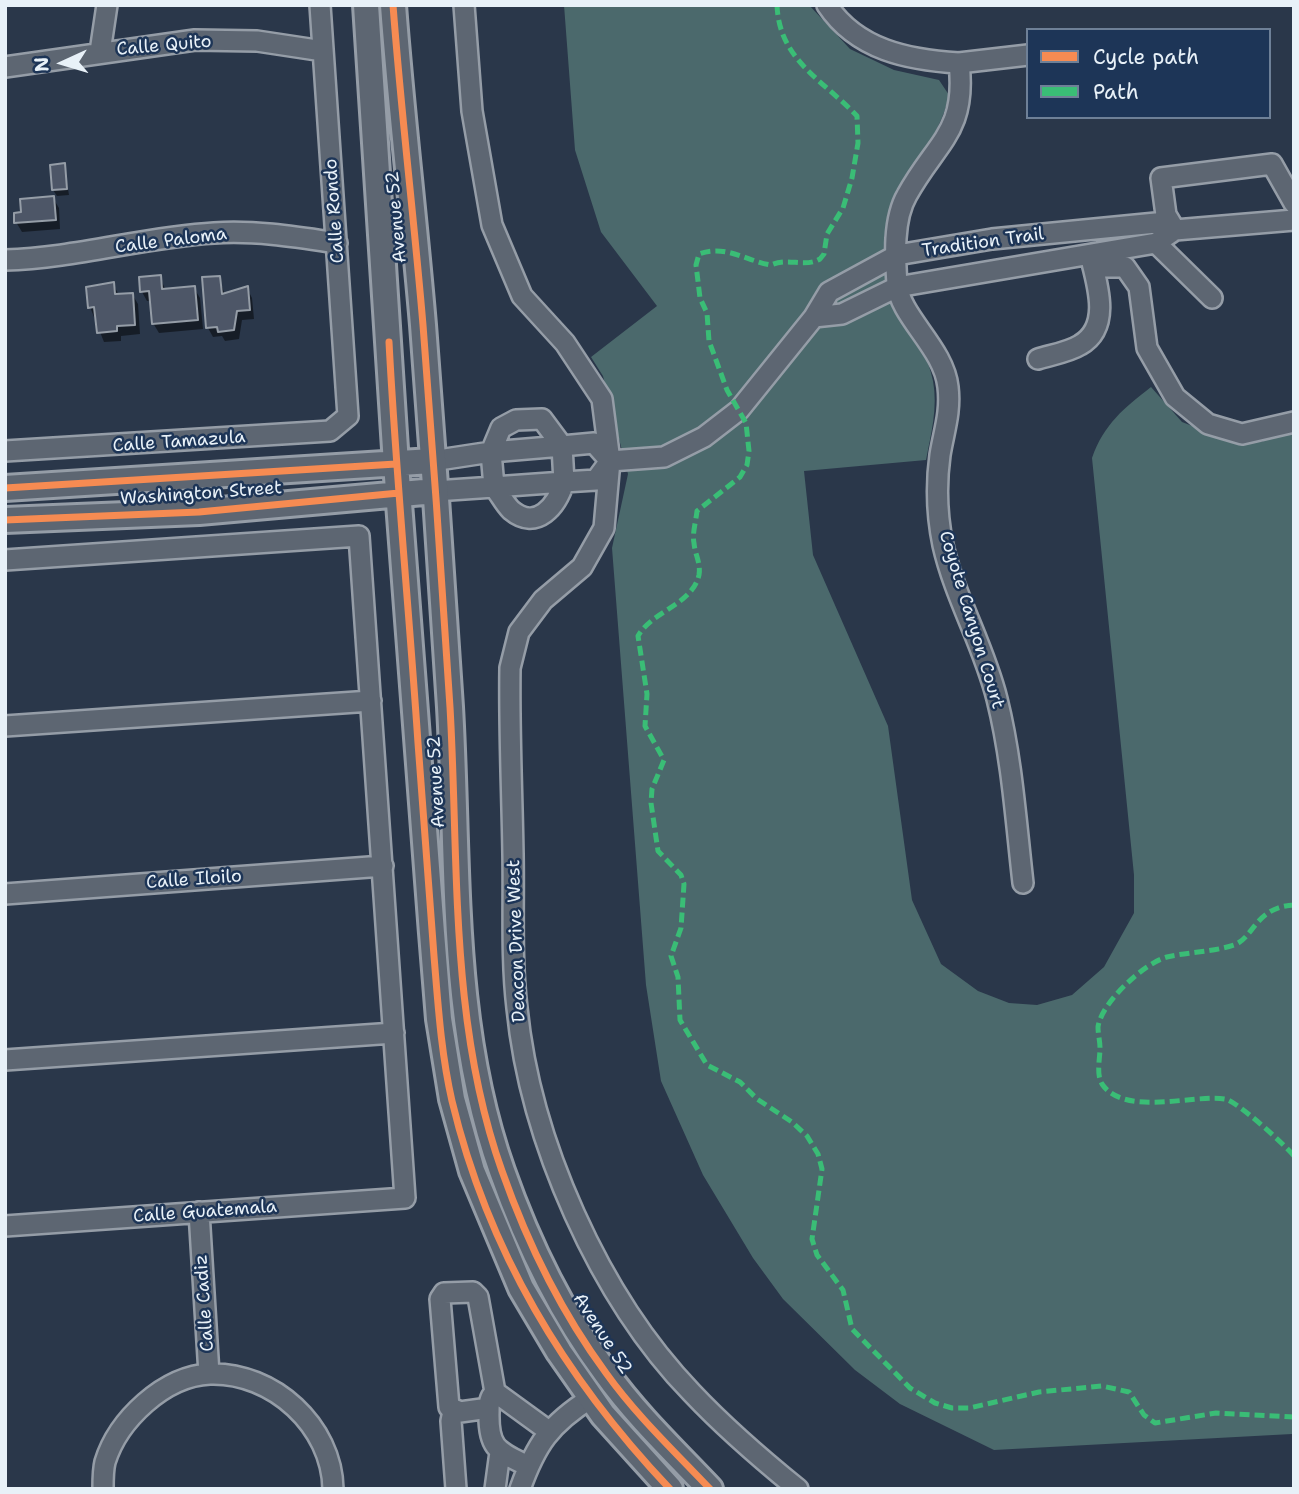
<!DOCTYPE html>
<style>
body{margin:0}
#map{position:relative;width:1299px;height:1494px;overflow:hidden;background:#2a374a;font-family:"Shantell Sans",sans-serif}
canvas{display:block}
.frame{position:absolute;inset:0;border:7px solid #e8f1f8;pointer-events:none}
.legend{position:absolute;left:1026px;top:28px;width:245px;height:91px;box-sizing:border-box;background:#1d3557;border:2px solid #6e8097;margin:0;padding:9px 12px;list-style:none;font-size:21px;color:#e8f1f8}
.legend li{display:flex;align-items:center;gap:14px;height:35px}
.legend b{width:35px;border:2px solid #6e8097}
.north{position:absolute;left:28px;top:28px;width:70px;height:70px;-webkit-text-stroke:5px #1d3557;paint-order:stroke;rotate:266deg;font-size:19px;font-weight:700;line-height:28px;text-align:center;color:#e8f1f8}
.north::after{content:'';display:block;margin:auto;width:24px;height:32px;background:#e8f1f8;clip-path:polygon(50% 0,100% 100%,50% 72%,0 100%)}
</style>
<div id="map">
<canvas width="1299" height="1494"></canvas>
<div class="frame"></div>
<ul class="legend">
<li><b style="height:9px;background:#f68b52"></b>Cycle path</li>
<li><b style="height:9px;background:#3abd76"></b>Path</li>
</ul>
<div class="north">N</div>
</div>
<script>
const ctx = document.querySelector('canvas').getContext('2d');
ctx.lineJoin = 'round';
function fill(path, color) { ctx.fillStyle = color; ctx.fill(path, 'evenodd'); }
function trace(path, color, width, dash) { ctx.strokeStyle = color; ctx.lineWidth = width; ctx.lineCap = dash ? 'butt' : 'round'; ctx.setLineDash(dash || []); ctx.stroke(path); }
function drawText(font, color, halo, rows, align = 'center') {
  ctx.font = font + ' "Shantell Sans",sans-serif'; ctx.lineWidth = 5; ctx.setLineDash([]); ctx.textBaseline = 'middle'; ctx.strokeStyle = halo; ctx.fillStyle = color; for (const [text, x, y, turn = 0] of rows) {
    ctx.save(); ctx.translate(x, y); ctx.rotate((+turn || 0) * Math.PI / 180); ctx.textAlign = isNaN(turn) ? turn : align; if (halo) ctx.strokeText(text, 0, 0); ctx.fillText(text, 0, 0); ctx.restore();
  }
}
fill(new Path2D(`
 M564,5H809L850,49L894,70L939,80L949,95C937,153 883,188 884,251C885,306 924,333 933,381C938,408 931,434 926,460L804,471L813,555L888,726L912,900L941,964L978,991L1009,1003L1037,1005L1072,995L1104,967L1134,913V875L1092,458C1104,424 1124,408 1151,387L1182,422L1218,436L1261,442L1294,428L1292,1434L994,1450L900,1404L855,1370L783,1299L753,1258L703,1175L661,1081L646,985L612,548L628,474L603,376L591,357L657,306L601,232L575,150Z`), '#4b696c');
fill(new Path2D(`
 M64,165L69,195L57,196L53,190Z
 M53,198L59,208L60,229L22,232L16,222L23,214Z
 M160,277L166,291L194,288L200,298L203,329L159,333L153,323L151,301H147L142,292Z
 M219,278L225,295L247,288L252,298L254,319L242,320L239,339L225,341L222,336L213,337L208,328Z
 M113,284L119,295L132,294L138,304L140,334L121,336V341L104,342L90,307Z`), '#0007');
const building = new Path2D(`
 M65,163L67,189L52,190L50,165Z
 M54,196L56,220L14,223V213L21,212L20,199Z
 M161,275L162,289L195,286L198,320L152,324L149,291L140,292L139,277Z
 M220,276L222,294L248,286L250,310L237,311L234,330L218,332L217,327L206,328L202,277Z
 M114,282L115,294L133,293L135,325L117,326V331L97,333L94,307L88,308L86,287Z`);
fill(building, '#4d5667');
trace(building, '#959da7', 2);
const minor = new Path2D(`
 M464,5L472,111L492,225L522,296L565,343L602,399L610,461L604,528L582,567L543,600L519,632L510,668C509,730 512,792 513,854C514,905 511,957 517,1008C530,1140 599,1297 692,1393C725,1428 761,1459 798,1489
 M827,5C857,50 908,60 959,63C967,132 936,142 907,195C893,219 895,257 897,284C900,317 944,348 948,387C951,412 944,431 940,455C936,484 937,516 943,545C955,598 984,646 997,699C1012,759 1016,822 1023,883
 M100,52L107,5
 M959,63L1028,55
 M5,67L195,40L257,41L323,51
 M1175,230L1166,215L1161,178L1272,164L1294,203
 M1156,243L1212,298
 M5,260C76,258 144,237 214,233C254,230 297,237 337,243
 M1093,267H1125L1139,287L1147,348L1175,397L1208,424L1242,434L1294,422
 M814,317L842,314L897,287L1156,243L1175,230
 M1038,359C1051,355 1069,352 1080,345C1112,327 1097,283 1090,255
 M562,446L564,482L494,487L491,452Z
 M5,451L330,431L348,416L320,5
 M432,461L491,452L501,428L516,420L542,419L562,446L594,443L610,461
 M435,491L494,487C500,494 504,503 511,510C537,532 557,505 564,482L596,480L610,461L664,457L704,437L739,410L814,317L829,292L897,255L992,239L1156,223L1175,230L1294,220
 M5,560L359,536L405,1198L5,1226
 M5,726L371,701
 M5,894L383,866
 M5,1060L394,1033
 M199,1212L209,1374
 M489,1408L460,1412L449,1407L440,1299L444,1293L473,1292L478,1297L495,1392
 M453,1411L451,1421L456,1489
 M528,1466C498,1451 488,1449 489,1412C489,1404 489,1398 495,1392L550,1432
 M103,1489C103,1480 103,1470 105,1462C118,1420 164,1376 210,1374C273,1372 332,1426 333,1489
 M495,1489L500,1452
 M520,1489C536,1444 550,1424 591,1398`);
const major = new Path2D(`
 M366,5L396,464L432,933L439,1019L452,1099L472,1171L521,1288L559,1352L603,1415L670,1489
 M393,5C401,112 414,218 423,325C433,452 442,580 450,707C459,862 449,1023 502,1171C527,1242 561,1312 606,1373C636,1415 674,1451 710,1489
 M5,488L432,461
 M5,520L199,512L435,491`);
trace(minor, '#959da7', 24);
trace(major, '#959da7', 30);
trace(minor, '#5d6672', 19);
trace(major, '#5d6672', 24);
trace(new Path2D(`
 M777,5C779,60 823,80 857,116L858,143L852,178L843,208L827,234L824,254L820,259C804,268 788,257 771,265C746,261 726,244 699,254L696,265L700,298L707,313L709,341L727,390L746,423L749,451L747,465L740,477L697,511C696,521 692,534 694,543C695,555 701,563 699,575C692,605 652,611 638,636L647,694L645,726L664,760L652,789L651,803L658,851L681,875L684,884L681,928L671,956L678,977L680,1020L707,1065L740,1082L757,1099L792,1122L807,1136L818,1154L822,1169L812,1239L817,1255L843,1290L852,1329L910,1388L935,1403L952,1408H969L1039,1392L1102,1386L1129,1392L1144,1415L1155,1423L1216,1413L1294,1417
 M1294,905C1255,907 1254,938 1234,945C1213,952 1188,952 1167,957C1144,963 1101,1003 1098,1027C1098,1034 1100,1041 1100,1048C1100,1059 1096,1074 1102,1084C1124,1117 1194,1094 1225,1099C1237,1101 1285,1145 1294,1156`), '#3abd76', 5, [10, 5]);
trace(new Path2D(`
 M393,5C401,112 414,218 423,325C433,452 442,580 450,707C459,862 449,1023 502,1171C527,1242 561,1312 606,1373C636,1415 674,1451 710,1489
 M389,342C396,476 409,609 418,743C423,814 428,885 434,956C438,1004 441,1053 452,1101C488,1251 564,1377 670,1489
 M5,488L396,464
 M5,520L199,512L399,493`), '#f68b52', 7);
drawText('18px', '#e8f1f8', '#1d3557', [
 ["Calle Quito",164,46,-5],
 ["Calle Rondo",335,211,-94],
 ["Avenue 52",397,217,-95],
 ["Calle Paloma",171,241,-7],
 ["Tradition Trail",983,243,-8],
 ["Calle Tamazula",179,442,-4],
 ["Washington Street",201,494,-4],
 ["Coyote Canyon Court",971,620,73],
 ["Avenue 52",437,782,-93],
 ["Calle Iloilo",194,880,-4],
 ["Deacon Drive West",517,941,-92],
 ["Calle Guatemala",205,1212,-4],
 ["Calle Cadiz",205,1303,-94],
 ["Avenue 52",602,1334,57]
]);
</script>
